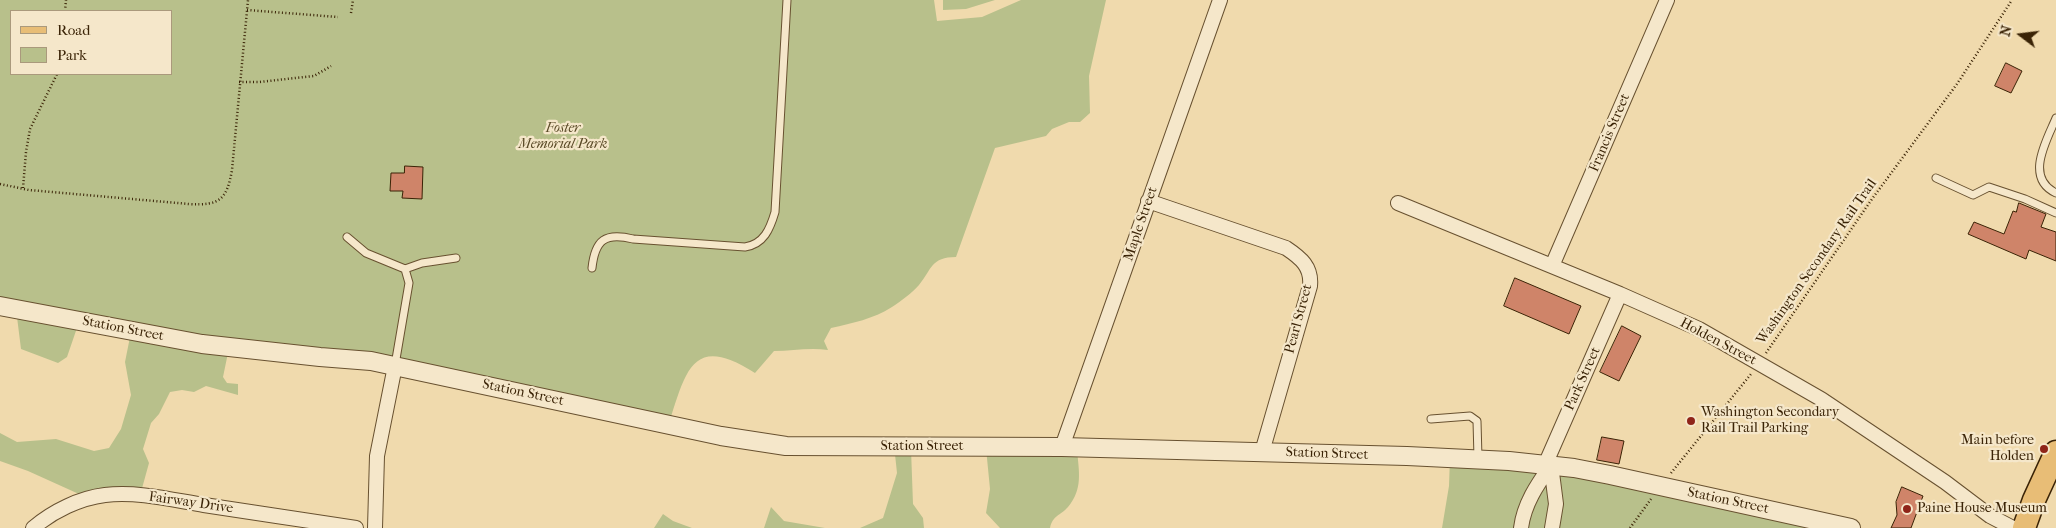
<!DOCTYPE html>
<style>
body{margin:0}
#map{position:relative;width:2056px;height:528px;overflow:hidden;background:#f0daad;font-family:"IM FELL French Canon",serif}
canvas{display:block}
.legend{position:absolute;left:10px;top:10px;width:162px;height:65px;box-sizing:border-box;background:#f5e7ca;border:1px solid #aa997c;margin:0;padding:6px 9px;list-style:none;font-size:15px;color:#3a2306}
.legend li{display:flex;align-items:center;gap:10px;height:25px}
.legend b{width:25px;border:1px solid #aa997c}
.north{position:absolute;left:1996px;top:10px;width:50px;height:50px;-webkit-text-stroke:4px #f5e7ca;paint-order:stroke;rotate:285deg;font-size:14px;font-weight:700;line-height:20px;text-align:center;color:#3a2306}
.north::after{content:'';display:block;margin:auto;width:18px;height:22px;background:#3a2306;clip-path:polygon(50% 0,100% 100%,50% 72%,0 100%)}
</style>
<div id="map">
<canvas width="2056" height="528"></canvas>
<ul class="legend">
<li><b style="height:6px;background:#e8bd76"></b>Road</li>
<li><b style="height:14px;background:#b8c08b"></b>Park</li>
</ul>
<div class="north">N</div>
</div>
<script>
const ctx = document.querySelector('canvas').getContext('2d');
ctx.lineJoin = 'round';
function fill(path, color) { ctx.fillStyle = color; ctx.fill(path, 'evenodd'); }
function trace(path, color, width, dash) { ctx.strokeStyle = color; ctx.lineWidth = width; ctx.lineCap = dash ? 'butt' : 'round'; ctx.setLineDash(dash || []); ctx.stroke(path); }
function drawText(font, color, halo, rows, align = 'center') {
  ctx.font = font + ' "IM FELL French Canon",serif'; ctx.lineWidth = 4.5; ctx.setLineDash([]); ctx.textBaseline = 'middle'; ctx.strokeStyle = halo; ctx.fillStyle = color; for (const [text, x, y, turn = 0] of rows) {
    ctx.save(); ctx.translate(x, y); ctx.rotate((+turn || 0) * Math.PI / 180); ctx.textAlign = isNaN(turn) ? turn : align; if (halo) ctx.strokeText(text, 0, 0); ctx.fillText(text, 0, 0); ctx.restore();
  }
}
fill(new Path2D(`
 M0,0H934L937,21L982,17L1021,0H1106L1089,76L1090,113L1080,122H1069L1052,129L1046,136L995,148L956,257C931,257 932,269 919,285C912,293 901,301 892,307C873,319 853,323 831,328L824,341L828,350C810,347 792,351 774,351L755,373C693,333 686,370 669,423L404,366L229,348L223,377L227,383L238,384V395L206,386L194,392L182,390L170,392L159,414L151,423L143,449L149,463L141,492L90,499L28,471L0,461V433L17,442L56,439L94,451L109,448L121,429L131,395L125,362L131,332L79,322L67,357L58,363L21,349L16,309L0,306ZM11,11H171V74H11Z
 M943,0H995L966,9L943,10Z
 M894,445L911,449L913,504L923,518L924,528H860L883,518L897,473Z
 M986,448L1077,450C1079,472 1083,489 1068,507C1060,516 1053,515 1050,528H1000L986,513L990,489Z
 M1450,457L1547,464L1851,528H1442L1449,486Z
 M771,507L784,521L825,528H764Z
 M663,514L673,521L692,528H654Z`), '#b8c08b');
const building = new Path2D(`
 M2006,63L2022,71L2011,93L1995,86Z
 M405,166L423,167L422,199L402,198L403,191H390L391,173H404Z
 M2019,203L2046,214L2041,227L2056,232V261L2029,250L2026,259L1968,234L1974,222L2004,234L2013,211L2016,212Z
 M1515,278L1581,306L1569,334L1504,306Z
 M1622,326L1641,336L1619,381L1600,372Z
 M1602,437L1624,441L1619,464L1597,460Z
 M1902,487L1923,496L1911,528H1891L1897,515L1896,502Z`);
fill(building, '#cf8469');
trace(building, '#3a2306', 1);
const service = new Path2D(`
 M2056,118C2047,140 2024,178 2056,193
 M1936,178L1973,195L1989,187L2025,199L2056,213
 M347,237L366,253L405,269L409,283L395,365
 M592,268C595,240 605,232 633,239L745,247C764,244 770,229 775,212L787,0
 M405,269L422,263L456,258
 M1431,419L1470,416L1477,421L1478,458`);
const minor = new Path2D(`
 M1148,201L1286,248C1301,258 1312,267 1310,286L1262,452
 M1398,203L1620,294L1699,329L1821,399L1945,482L1990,516L2013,528
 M1552,266L1667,0
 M1062,447L1220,0
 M1545,465L1620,294
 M1551,465L1556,504L1552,528
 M33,528C53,511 80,498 105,495C137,491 173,500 204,505C255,513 305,520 356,528
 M375,528L377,456L395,366
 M1521,528C1524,504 1537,485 1551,465`);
const tertiary = new Path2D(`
 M0,306L202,344L320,357L371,361L721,436L786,446L1062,447L1407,456L1509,461L1574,468L1610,475L1851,528`);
const primary = new Path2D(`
 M2024,528L2034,500L2056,452`);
trace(service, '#685130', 9);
trace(minor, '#685130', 16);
trace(tertiary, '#685130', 20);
trace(primary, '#3a2306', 25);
trace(new Path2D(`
 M247,10L338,17
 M65,11L66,0
 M351,13L353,0
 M239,82H259L314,76L331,66
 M0,184L29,190L189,204C220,206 227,199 232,170L248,0
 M23,188L26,152L30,129L57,74
 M1766,353L1872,199L1957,84L2012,0
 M1671,473L1751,374
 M1630,528L1651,499`), '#3a2306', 2.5, [1, 2.5]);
trace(service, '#f5e7ca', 7);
trace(minor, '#f5e7ca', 14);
trace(tertiary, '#f5e7ca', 18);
trace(primary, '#e8bd76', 22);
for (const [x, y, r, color] of [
 [1691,421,5,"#8f2418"],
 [2044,449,5,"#8f2418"],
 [1907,509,5,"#8f2418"]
]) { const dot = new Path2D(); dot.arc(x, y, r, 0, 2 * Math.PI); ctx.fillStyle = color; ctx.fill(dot); trace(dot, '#f5e7ca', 2); }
drawText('italic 14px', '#5a4a27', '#f5e7ca', [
 ["Foster",563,129],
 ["Memorial Park",563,145]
]);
drawText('14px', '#3a2306', '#f5e7ca', [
 ["Francis Street",1610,133,-67],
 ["Maple Street",1141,224,-71],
 ["Washington Secondary Rail Trail",1817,262,-55],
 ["Pearl Street",1299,319,-75],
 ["Station Street",123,329,11],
 ["Holden Street",1718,342,28],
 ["Park Street",1583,379,-66],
 ["Station Street",523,393,12],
 ["Station Street",922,447],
 ["Station Street",1327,454,2],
 ["Station Street",1728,501,12],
 ["Fairway Drive",191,503,8]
]);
drawText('14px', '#3a2306', '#f5e7ca', [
 ["Washington Secondary",1701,413],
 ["Rail Trail Parking",1701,429],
 ["Main before",2034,441,"right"],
 ["Holden",2034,457,"right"],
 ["Paine House Museum",1917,509]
], 'left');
</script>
